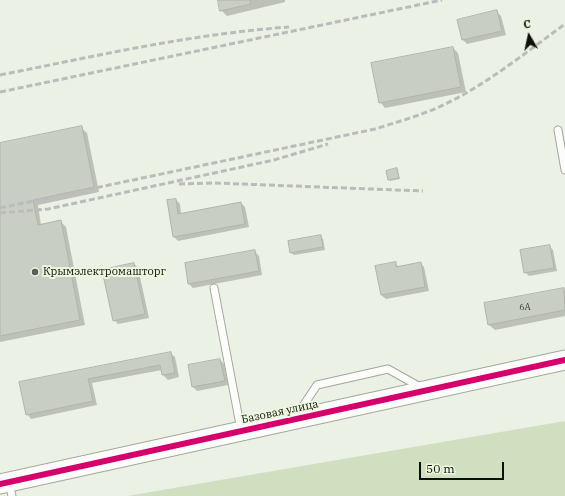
<!DOCTYPE html>
<meta charset="utf-8">
<style>
body{margin:0}
#map{position:relative;width:565px;height:496px;overflow:hidden;background:#ebf1e4;font-family:"IBM Plex Serif",serif}
canvas{display:block}
.north{position:absolute;left:509px;top:16px;width:40px;height:40px;-webkit-text-stroke:3px #ecf7de;paint-order:stroke;rotate:351deg;font-size:11px;font-weight:700;line-height:16px;text-align:center;color:#0d1008}
.north::after{content:'';display:block;margin:auto;width:14px;height:18px;background:#0d1008;clip-path:polygon(50% 0,100% 100%,50% 72%,0 100%)}
.scale{position:absolute;left:419px;top:462px;width:85px;height:18px;box-sizing:border-box;border:2px solid #0d1008;border-top:0;padding-left:5px;font-size:12px;line-height:14px;white-space:nowrap;color:#0d1008;-webkit-text-stroke:3px #ecf7de;paint-order:stroke}
</style>
<div id="map">
<canvas width="565" height="496"></canvas>
<div class="north">С</div>
<div class="scale">50 m</div>
</div>
<script>
const ctx = document.querySelector('canvas').getContext('2d');
ctx.lineJoin = 'round';
function fill(path, color) { ctx.fillStyle = color; ctx.fill(path, 'evenodd'); }
function trace(path, color, width, dash) { ctx.strokeStyle = color; ctx.lineWidth = width; ctx.lineCap = dash ? 'butt' : 'round'; ctx.setLineDash(dash || []); ctx.stroke(path); }
function drawText(font, color, halo, rows, align = 'center') {
  ctx.font = font + ' "IBM Plex Serif",serif'; ctx.lineWidth = 4; ctx.setLineDash([]); ctx.textBaseline = 'middle'; ctx.strokeStyle = halo; ctx.fillStyle = color; for (const [text, x, y, turn = 0] of rows) {
    ctx.save(); ctx.translate(x, y); ctx.rotate((+turn || 0) * Math.PI / 180); ctx.textAlign = isNaN(turn) ? turn : align; if (halo) ctx.strokeText(text, 0, 0); ctx.fillText(text, 0, 0); ctx.restore();
  }
}
fill(new Path2D(`
 M565,421V496H127Z`), '#d1dfc1');
fill(new Path2D(`
 M219,0H285V2L227,16L221,10Z
 M497,12L501,16L506,35L467,44L463,40L459,21Z
 M453,48L458,53L466,92L385,108L380,102Z
 M81,128L87,133L99,192L38,205L41,225L60,221L66,227L85,325L0,342V144Z
 M397,169L400,179L390,181L389,180Z
 M176,200L180,204L181,214L241,203L245,207L249,227L178,241L174,237L168,201Z
 M320,236L323,239L325,250L294,255L291,253Z
 M549,246L553,250L557,271L529,276L525,272Z
 M255,252L259,256L262,275L193,288L189,284Z
 M395,263L399,267L420,263L424,267L429,291L386,299L381,295L376,267Z
 M134,264L138,268L149,318L118,324L114,320Z
 M563,289L565,290V316L495,330L489,325Z
 M170,353L175,357L179,377L168,380L163,375L162,370L92,383L97,405L31,419L27,414L20,383Z
 M220,360L224,364L228,385L197,391L193,387L189,366Z`), '#0003');
const building = new Path2D(`
 M218,0H250L251,4L220,11Z
 M497,10L502,31L462,40L457,20Z
 M453,47L461,87L379,103L371,63Z
 M82,126L94,187L33,200L38,225L61,220L80,320L0,336V143Z
 M397,168L399,178L388,180L386,171Z
 M176,199L178,214L241,202L245,224L173,237L167,200Z
 M321,235L323,247L290,253L288,241Z
 M550,245L554,268L524,273L520,250Z
 M255,250L259,271L188,284L185,263Z
 M396,262V267L421,262L425,287L381,295L375,266Z
 M134,263L145,314L113,321L102,270Z
 M564,288L565,310L488,325L484,303Z
 M171,352L175,373L162,375L160,365L88,379L93,401L26,415L19,382Z
 M220,359L225,381L192,387L188,365Z`);
fill(building, '#c9cec4');
trace(building, '#b0b4aa', 1);
const lane = new Path2D(`
 M558,130L565,170
 M214,288L241,430
 M297,415L317,385L388,369L422,388
 M9,483L12,496`);
const secondary = new Path2D(`
 M0,484L565,360`);
trace(lane, '#a2a79c', 9);
trace(secondary, '#a2a79c', 21);
trace(lane, '#fcfdfb', 7);
trace(secondary, '#fcfdfb', 19);
trace(new Path2D(`
 M0,75C96,56 191,34 289,27
 M0,92L442,0
 M179,184L215,183L423,191
 M0,208L375,129C397,122 419,116 439,107C485,86 525,53 565,24
 M0,213L48,209L274,160L328,144`), '#bbbcba', 3, [6, 3]);
trace(new Path2D(`
 M0,484L565,360`), '#d6006c', 6);
for (const [x, y, r, color] of [
 [35,272,4,"#5b5f55"]
]) { const dot = new Path2D(); dot.arc(x, y, r, 0, 2 * Math.PI); ctx.fillStyle = color; ctx.fill(dot); trace(dot, '#ecf7de', 1.5); }
drawText('9px', '#3c4037', null, [
 ["6А",525,307]
]);
drawText('11px', '#0d1008', '#ecf7de', [
 ["Крымэлектромашторг",43,272]
], 'left');
drawText('11px', '#0d1008', '#ecf7de', [
 ["Базовая улица",280,412,-12]
]);
</script>
